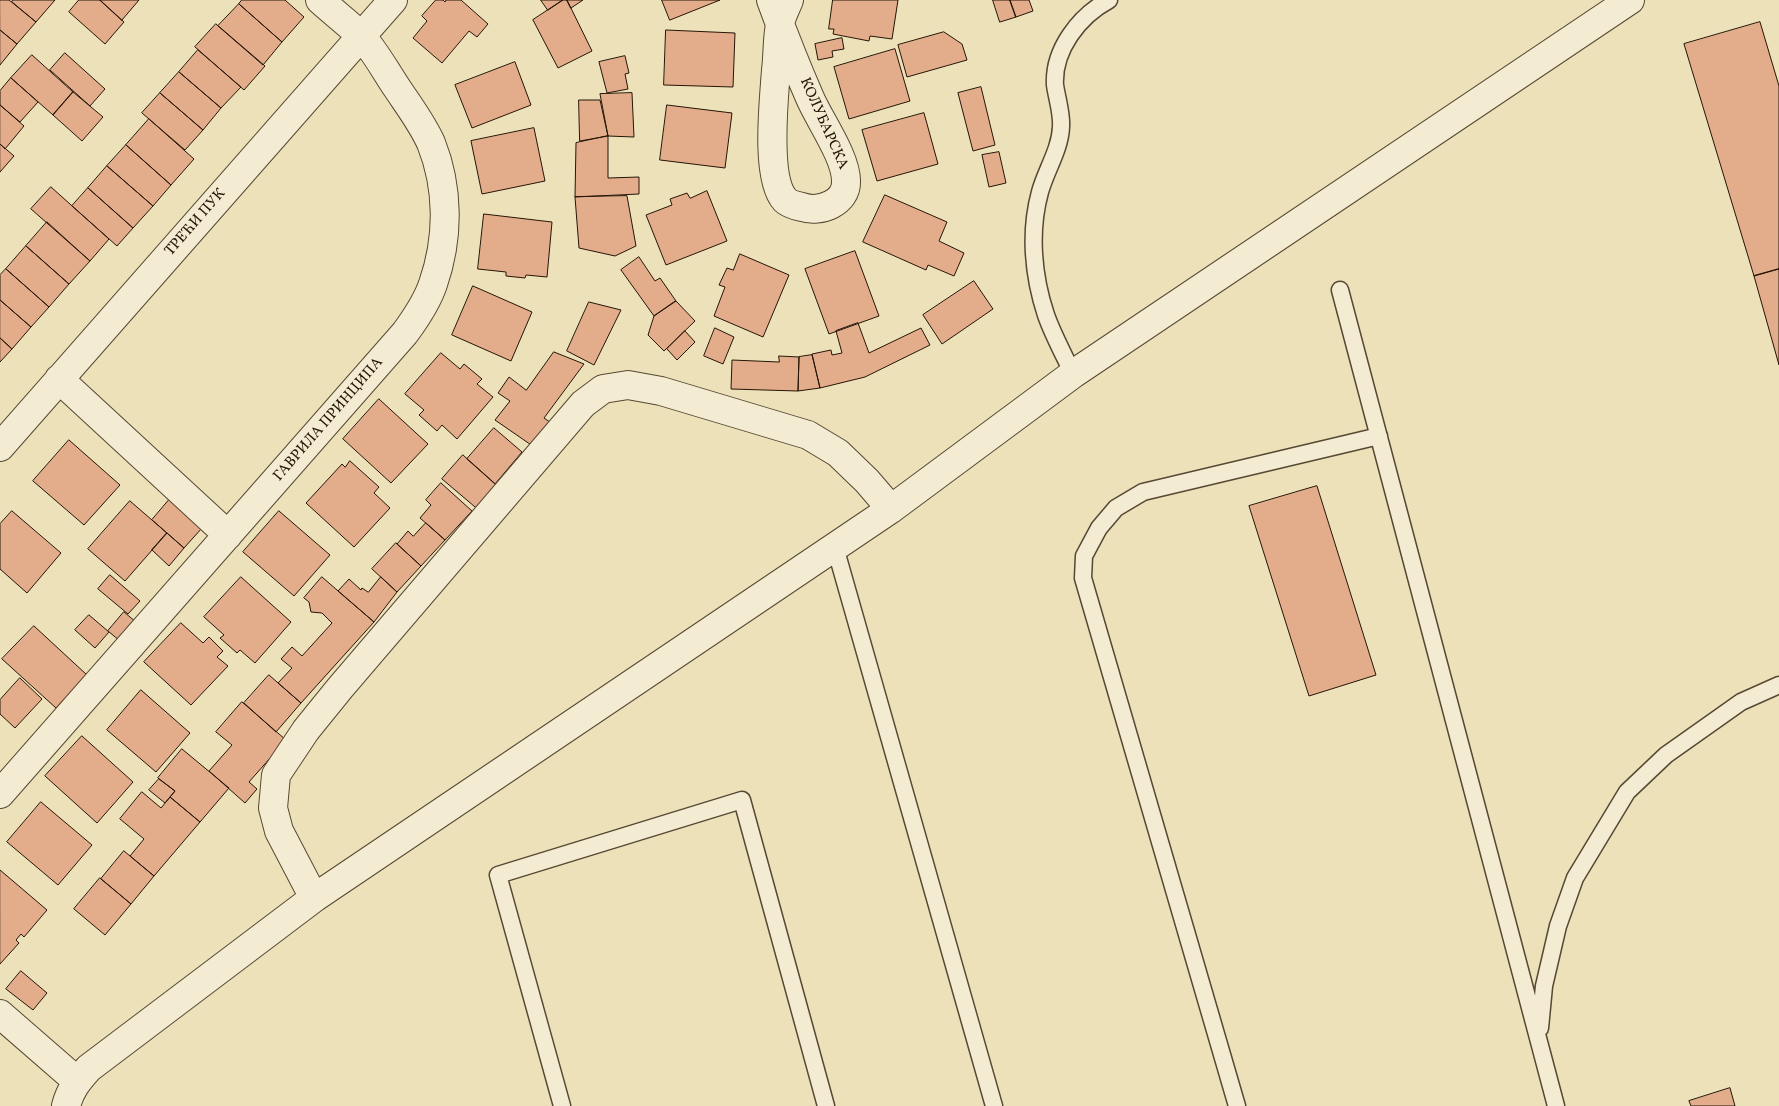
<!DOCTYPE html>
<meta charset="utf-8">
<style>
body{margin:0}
canvas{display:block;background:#ede1ba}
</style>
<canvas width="1779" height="1106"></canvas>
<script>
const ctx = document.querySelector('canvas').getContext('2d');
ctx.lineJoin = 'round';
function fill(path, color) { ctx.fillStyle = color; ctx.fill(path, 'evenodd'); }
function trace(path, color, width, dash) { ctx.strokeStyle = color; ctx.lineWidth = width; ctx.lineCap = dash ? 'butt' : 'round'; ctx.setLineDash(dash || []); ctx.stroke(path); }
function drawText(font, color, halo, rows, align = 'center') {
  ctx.font = font + ' Vollkorn,serif'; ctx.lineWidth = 4; ctx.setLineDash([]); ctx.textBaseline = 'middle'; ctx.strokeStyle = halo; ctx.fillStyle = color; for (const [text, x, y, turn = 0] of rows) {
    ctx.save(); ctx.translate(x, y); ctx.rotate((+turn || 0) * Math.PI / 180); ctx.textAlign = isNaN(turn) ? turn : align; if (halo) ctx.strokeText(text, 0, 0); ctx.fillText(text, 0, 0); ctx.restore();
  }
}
const building = new Path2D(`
 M0,0H9L36,22L17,44L0,30Z
 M13,0H55L36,22L12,2Z
 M79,0H100L124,22L105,44L69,12Z
 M100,0H139L122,20Z
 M242,0H285L304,17L282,42L239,4Z
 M436,0H443L445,2L446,0H461L488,24L477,37L469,31L442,63L413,38L427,21L422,16Z
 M541,0H563L548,10Z
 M563,0H567L592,51L558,68L533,20Z
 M567,0H583L571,8Z
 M662,0H720L670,20Z
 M833,0H898L892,39L870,36L869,41L833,34L834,29H829Z
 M993,0H1010L1016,17L1000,22Z
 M1010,0H1029L1033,11L1016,17Z
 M239,4L282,42L263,65L218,26Z
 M1760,22L1779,86V269L1754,276L1684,44Z
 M216,24L265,66L244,90L195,47Z
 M0,30L17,44L0,65Z
 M666,30L735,33L733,87L664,85Z
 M944,32L962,44L967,60L907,77L898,45Z
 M842,38L844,49L832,51L833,57L818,60L815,44Z
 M895,49L910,101L849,119L834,67Z
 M198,50L241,87L221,108L179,72Z
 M65,53L105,89L90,106L50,70Z
 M32,55L73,92L53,115L11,78Z
 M625,56L629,73L625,74L628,89L607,93L599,62Z
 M515,62L531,105L472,128L455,85Z
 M179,72L221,108L203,130L160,93Z
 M11,78L38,102L20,122L0,105V91Z
 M981,87L995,145L973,151L958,93Z
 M73,92L103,117L82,141L53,115Z
 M160,93L203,130L185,150L142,113Z
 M632,93L634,137L608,136L600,94Z
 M579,100H600L608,136L580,141Z
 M0,105L24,126L5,149L0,144Z
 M667,105L732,113L725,168L660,160Z
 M924,113L938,164L877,181L862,130Z
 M149,119L194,159L171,185L126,145Z
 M534,128L545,181L482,194L471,141Z
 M608,136V178L639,177V194L575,197L576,143Z
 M0,144L14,156L0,172Z
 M126,145L171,185L153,206L107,166Z
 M999,152L1006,183L989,187L982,155Z
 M107,166L153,206L133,228L88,188Z
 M51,187L109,239L90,261L31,209Z
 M88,188L133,228L117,246L72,206Z
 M707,191L727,241L666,265L646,215L672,205L670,199L687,193L690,198Z
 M885,195L947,222L939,241L964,253L954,276L928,265L926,270L863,242Z
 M627,196L636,246L615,256L579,248L575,197Z
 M484,214L552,222L547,277L526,275L525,278L506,276V272L478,269Z
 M47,222L90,261L69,284L26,246Z
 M26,246L69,284L49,307L6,269Z
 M855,251L879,316L829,334L805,269Z
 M740,254L789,275L763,337L714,316L725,287L719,285L727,268L733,270Z
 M639,257L655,281L660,278L676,301L654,316L621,270Z
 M6,269L49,307L31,327L0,300V275Z
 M1779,269V365L1754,276Z
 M974,281L993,309L942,344L923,315Z
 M473,286L532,312L511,361L452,335Z
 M0,300L31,327L12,349L0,338Z
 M676,301L695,321L664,351L648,335L654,316Z
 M589,302L621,310L594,365L567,351Z
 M858,323L869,353L921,328L930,345L865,377L820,388L812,354L831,350L832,355L842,353L836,331Z
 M715,328L734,337L723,364L704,356Z
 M685,331L695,342L677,360L667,349Z
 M0,338L12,349L0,362Z
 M554,352L584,364L544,418L554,425L537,449L495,420L510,401L498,393L509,377L526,390Z
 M441,353L460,369L464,364L482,379L477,384L493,397L457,439L442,425L437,431L419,415L424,410L405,394Z
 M812,355L820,388L798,391L799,357Z
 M779,356L799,357L798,391L731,389L732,360L779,362Z
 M379,399L428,444L391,483L343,439Z
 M494,428L522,452L495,484L467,459Z
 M69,440L120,485L84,525L33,481Z
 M463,455L501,489L481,512L442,479Z
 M350,461L379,487L374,493L390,508L354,547L306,503L342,464L345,467Z
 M441,483L472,511L445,540L420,518L431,505L426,500Z
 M1317,486L1376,675L1309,696L1249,506Z
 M169,500L202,528L184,548L152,520Z
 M130,501L167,533L125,581L88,549Z
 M12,511L61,553L27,593L0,569V524Z
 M279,511L330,555L294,596L243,552Z
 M426,523L445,540L421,566L397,544L408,531L413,536Z
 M167,533L184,548L169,566L152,550Z
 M396,543L421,566L397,592L372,569Z
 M110,575L140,601L128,614L98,589Z
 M241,577L291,622L255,663L240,650L237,653L220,638L224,635L204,617Z
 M322,577L374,622L301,703L278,683L292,668L281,659L292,647L302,656L332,623L322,613L311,612L309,602L304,598Z
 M381,577L397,592L374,622L338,591L349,579L361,590L362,588L368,592Z
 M124,612L136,622L120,641L108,631Z
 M89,615L109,632L95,648L75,630Z
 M181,623L203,643L209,637L223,651L217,657L228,666L191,705L144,662Z
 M34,626L87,675L56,708L2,659Z
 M269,675L301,703L276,732L244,703Z
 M20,678L42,699L15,728L0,714V700Z
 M141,690L190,733L156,772L107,730Z
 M242,702L286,740L249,782L257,789L245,803L209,771L232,745L216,732Z
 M82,736L133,782L97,823L45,776Z
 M182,749L229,788L200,822L170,797L175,791L158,778Z
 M159,779L175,791L165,803L149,790Z
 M142,792L161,808L170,797L200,822L154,876L130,856L144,839L120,819Z
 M41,802L92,845L58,885L7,842Z
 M124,851L154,876L131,904L101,879Z
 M0,870L47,910L24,937L21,934L16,940L19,943L0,964Z
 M100,878L131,904L105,935L74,909Z
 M21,971L47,993L33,1010L6,989Z
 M1730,1088L1735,1106H1691L1689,1101Z`);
fill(building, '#e3ac8b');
trace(building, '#251506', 1);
const lane = new Path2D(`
 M1340,290L1556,1106
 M1073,374C1064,355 1053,335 1046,315C1033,276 1029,232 1040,192C1046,170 1060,150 1061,127C1062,113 1057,99 1055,85C1053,50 1079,16 1109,0
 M835,547L994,1106
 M1540,1028L1544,986L1558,926L1575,878L1627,792L1666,755L1741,702L1779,685
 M562,1106L498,875L742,800L826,1106
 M1237,1106L1083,578L1084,556L1099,528L1116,508L1143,492L1379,436`);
const street = new Path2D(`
 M771,0C783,33 796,66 810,98C820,121 846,157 846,181C847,203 820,213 802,207C797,206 789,204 785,200C765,178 774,99 776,70C778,55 777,39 780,25C781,16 786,8 789,0
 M59,379L228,535
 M0,447L393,0
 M0,794L405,333C416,318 427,302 433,284C449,238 449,188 431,143C422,123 409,106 397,88C386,72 374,49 360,35C348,23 333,12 320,0
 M314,898L279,831L273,808L276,775L306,730L340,688L583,404L603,389L628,385L661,391L808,435L838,453L867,481L891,509
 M0,1014L77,1081
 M66,1106C70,1090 78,1080 89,1068L314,898L891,509L1073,374L1630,0`);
trace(lane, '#574833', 19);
trace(street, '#574833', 30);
trace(lane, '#f3ecd2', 16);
trace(street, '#f3ecd2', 28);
drawText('15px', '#251506', '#f3ecd2', [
 ["КОЛУБАРСКА",823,124,66],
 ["ТРЕЋИ ПУК",196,223,-49],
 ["ГАВРИЛА ПРИНЦИПА",329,420,-49]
]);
</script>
